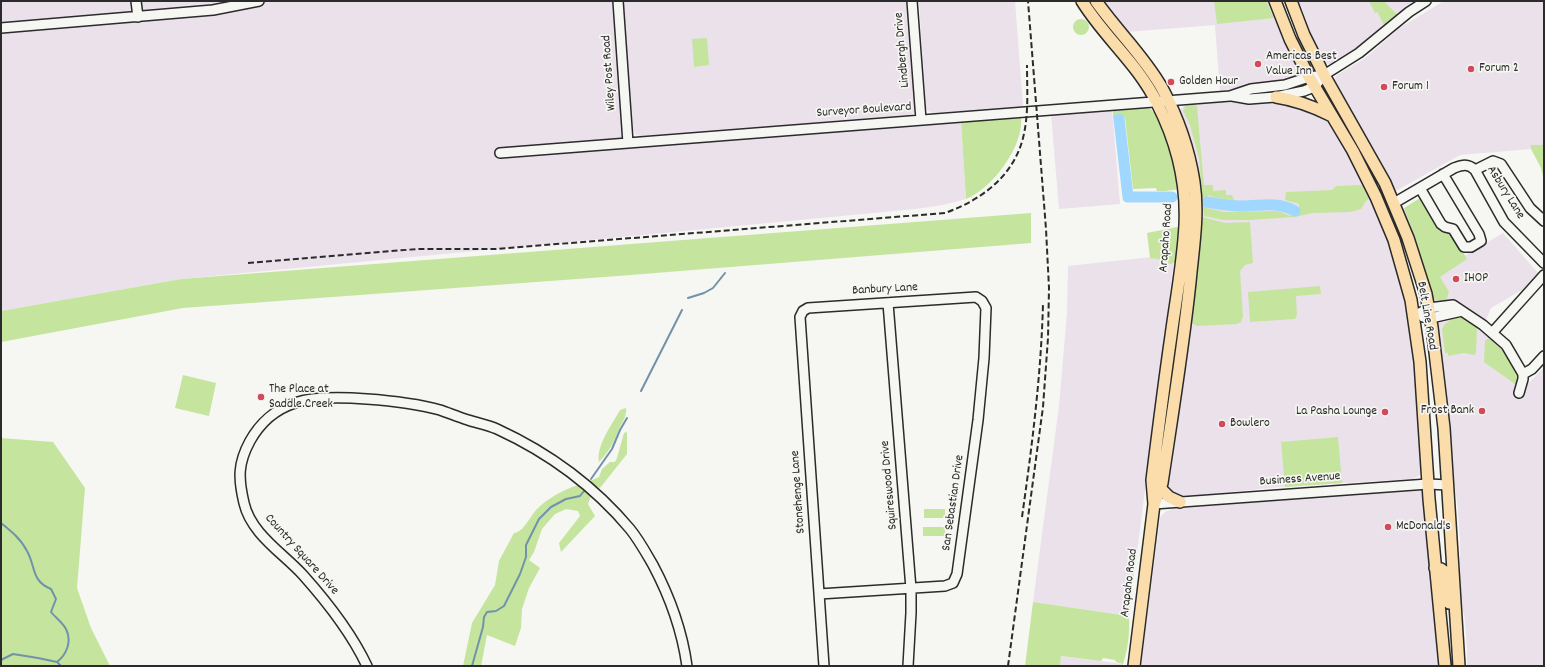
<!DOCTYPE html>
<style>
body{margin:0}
#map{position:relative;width:1545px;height:667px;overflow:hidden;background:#f6f6f2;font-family:Dekko,sans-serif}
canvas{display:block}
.frame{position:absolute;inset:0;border:2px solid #2b2b2b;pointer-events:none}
</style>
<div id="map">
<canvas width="1545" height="667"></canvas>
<div class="frame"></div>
</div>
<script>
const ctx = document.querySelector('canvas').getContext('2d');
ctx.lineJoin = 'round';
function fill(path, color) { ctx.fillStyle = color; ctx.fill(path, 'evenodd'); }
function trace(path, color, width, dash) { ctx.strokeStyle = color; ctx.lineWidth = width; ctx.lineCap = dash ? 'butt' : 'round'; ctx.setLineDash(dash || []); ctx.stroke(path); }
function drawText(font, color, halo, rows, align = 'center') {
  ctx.font = font + ' Dekko,sans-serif'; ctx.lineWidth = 3.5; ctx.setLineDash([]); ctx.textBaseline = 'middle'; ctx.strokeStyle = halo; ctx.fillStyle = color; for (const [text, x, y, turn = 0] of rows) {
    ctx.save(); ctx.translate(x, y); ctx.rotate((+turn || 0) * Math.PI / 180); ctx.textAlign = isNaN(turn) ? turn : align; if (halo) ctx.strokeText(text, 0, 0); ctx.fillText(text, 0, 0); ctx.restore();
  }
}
fill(new Path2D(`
 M1,1H612L623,149L961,122L966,199L943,205L915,209L181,279L1,311Z
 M623,1H906L915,110L913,113L909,115L641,136L636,135L633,130Z
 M919,1H1015L1023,106L933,113L928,111L926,108Z
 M1100,1H1270L1296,63L1297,69L1295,75L1286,81L1255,84L1220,91L1215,25L1126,32Z
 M1297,1H1371L1385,27L1365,43L1331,64H1326L1320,60L1302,8Z
 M1384,1H1419L1398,15Z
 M1444,1H1544V145H1531V149L1460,155L1394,192L1375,153L1335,87L1334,81L1337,75L1364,59L1401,27Z
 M1231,102L1296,103L1307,105L1327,120L1358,171L1380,219L1394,255L1407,301L1413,336L1421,467L1420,475L1413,479L1278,487L1186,497L1177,496L1169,491L1166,485L1198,231L1180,117V109L1186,105Z
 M1112,110L1120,204L1059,209L1051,114Z
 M1416,202L1461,258L1503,233L1538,273L1522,290L1491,308L1486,320L1515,349L1529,383L1544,367V666H1467V650L1465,620L1460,595V540L1457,500L1451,470L1441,344L1435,314L1402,210Z
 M1152,257L1174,261L1129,616L1033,602L1059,406L1067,313L1068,266Z
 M1410,490H1421L1426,494L1425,515L1440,666H1141L1160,518L1165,512L1172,509Z
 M1061,656L1123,664V666H1060Z`), '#eae1eb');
fill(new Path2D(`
 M1214,1H1266L1274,18L1217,24Z
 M1369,1H1384L1398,15L1385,27L1377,12L1375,13Z
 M1073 27a8 8 0 1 1 16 0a8 8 0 1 1-16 0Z
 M707,38L709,65L694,67L692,39Z
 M1195,104L1197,107L1204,185H1213V191L1226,190V195H1232L1234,200L1216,198L1208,195L1206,208L1225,212L1277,211C1284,212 1287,216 1294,216L1299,210V204L1285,200L1286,192L1332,190L1336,186L1362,185L1369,199L1366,201L1361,209L1350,212L1312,213L1295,217L1249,220H1223L1204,216L1199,158L1190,125L1183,111L1185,108L1183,107Z
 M1146,108L1151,109L1153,112L1155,111L1166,131L1180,189L1165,191H1157L1156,188L1133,189L1125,118L1113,119V111Z
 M1180,112L1188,129L1198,168L1202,217L1225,223L1250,222L1253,263L1245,265L1240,271L1243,317L1241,322L1237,324L1198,326L1192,324L1193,323L1190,321L1199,228L1201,227L1202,219L1199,216Z
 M1021,118C1024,146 992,189 966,199L961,122Z
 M1531,145H1544V180L1541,168L1531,149Z
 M1420,198L1437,227L1442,231L1453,235L1467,259L1440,277L1449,292L1446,301L1435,300L1433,298L1414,234L1404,208Z
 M1031,213V243L618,276L183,308L1,342V311L181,279Z
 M1177,227L1181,231L1175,262L1171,264H1164V260L1150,258L1147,233Z
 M1320,286L1321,294L1296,296L1297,315L1295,319L1250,322L1248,292Z
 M1453,318H1464L1477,326L1476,353L1474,355L1464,353L1448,356V353H1445L1442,329L1445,324Z
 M1487,339H1491C1501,349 1521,368 1517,384H1515L1484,362L1485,341Z
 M183,375L216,383L209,416L175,408Z
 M626,408C627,417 622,422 619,429C613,444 610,450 599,462C596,445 612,425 620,410Z
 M627,432V454L600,488L594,486L590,481L599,477L602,469L610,462H615L617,458L624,433Z
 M1338,437L1342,483L1285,487L1281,442Z
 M1,438L53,442L85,488L77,588L91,628L110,666H1Z
 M578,485L591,496L588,504L595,516L561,552L559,543L580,516L578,511L566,509L555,514L542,529L534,552L529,560L540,568L529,588L522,609L521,628L515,646L487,635L481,666H463L472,623L495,585L499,561L514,533C524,532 530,516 537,509C548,498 563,490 578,485Z
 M924,509H945V518H924Z
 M923,527H945V536H923Z
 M1033,602L1129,616C1130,632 1128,649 1123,664L1116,662L1115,660L1103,658L1101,661L1061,656L1060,666H1025Z`), '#c5e59e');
trace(new Path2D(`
 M688,298L704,293L713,288L725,273
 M641,391L682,310
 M591,479L612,449L620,430L627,418
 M1,523C11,531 21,539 27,551C36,567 31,581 51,589L56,599L51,612C55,617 63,623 66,629C72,641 67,654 57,662L61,666
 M1,660L13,654L38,658L57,662
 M472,666L483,627L484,617L487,612L496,611L504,606L520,574L526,557V545L539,519L551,507L566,499L580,496L584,491`), '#7192aa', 2);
trace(new Path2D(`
 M1119,119L1128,197H1172
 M1207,202C1218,204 1230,206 1242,206C1262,206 1276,201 1295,211`), '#9fd7ff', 11);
const minor = new Path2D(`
 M136,1L138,17
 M618,1L628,143
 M912,1L921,120
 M1,28L213,10L259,1
 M1232,96L1249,99L1275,97L1304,91L1314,87L1324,75L1359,53L1409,12L1426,1
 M500,153L1230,96L1251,89L1285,85L1309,77L1324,75
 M1475,170L1493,161L1501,164L1530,208L1544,221
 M1420,188L1441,224L1445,227L1453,229L1464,247H1471L1481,241L1479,234L1443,174
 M1394,203L1454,168C1462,165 1468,163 1475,170L1504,222L1544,263
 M888,303L911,589V613L908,666
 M1414,316L1429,308L1453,305L1483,325L1506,345L1523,374V379L1519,393
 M1423,317L1431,318L1462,311
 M1492,333L1544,275
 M1523,374L1532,369L1544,356
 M1154,504L1428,484L1448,485
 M819,594L945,586L953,583L957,574L978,420L984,358L986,308L982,301L976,297L808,308L803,311L800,317L824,666
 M367,666C351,632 328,603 303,575C283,553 251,534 244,503C238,478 238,463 250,441C260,423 276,409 295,403C326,392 407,401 440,410C449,413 458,417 468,420C477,423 488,425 497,429C547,452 594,486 630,529C639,540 646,553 653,565C670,597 682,630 687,666`);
const major = new Path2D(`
 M1082,1C1104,37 1138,64 1157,103C1176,140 1187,183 1185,225C1183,263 1176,299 1171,336C1164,384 1158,432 1152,480L1154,504L1134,666
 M1096,1C1117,31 1144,56 1162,88C1177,116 1189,150 1194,182C1199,215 1193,249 1190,282C1183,349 1172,416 1162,483L1155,502
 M1275,1L1290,39L1309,77L1353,151L1376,197L1394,240L1411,300L1420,362L1429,499L1445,666
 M1291,1L1304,35L1324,75L1385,183L1408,238L1426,294L1432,327L1444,428L1459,666
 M1276,97C1296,100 1312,106 1330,115
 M1160,488L1169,497L1180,502
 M1435,568L1441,569L1444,571L1446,593L1449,603`);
trace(minor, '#2b2b2b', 12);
trace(major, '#2b2b2b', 14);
trace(minor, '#f6f6f2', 9);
trace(major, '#fbdcab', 11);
trace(new Path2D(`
 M248,263L417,249H495L945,213C981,200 1013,177 1023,138C1029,114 1027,89 1027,65
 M1022,517C1032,446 1041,376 1043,304
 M1008,666L1043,407L1048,338L1049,288L1046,229L1028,1`), '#2b2b2b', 2, [6, 3]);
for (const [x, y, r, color] of [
 [1258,64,4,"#d1495b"],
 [1471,69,4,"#d1495b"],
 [1171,82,4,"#d1495b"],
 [1384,87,4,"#d1495b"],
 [1456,279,4,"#d1495b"],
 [261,397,4,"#d1495b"],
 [1482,411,4,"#d1495b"],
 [1385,412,4,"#d1495b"],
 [1222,424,4,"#d1495b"],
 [1388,527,4,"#d1495b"]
]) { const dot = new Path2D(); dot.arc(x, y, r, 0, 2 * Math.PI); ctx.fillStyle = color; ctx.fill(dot); trace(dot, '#f6f6f2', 1.5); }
drawText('13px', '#2b2b2b', '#f6f6f2', [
 ["Lindbergh Drive",903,50,-95],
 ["Wiley Post Road",610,73,-94],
 ["Surveyor Boulevard",864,111,-4],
 ["Asbury Lane",1505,193,58],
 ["Arapaho Road",1167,238,-86],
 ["Banbury Lane",885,290,-3],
 ["Belt Line Road",1426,316,80],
 ["Business Avenue",1300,480,-4],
 ["Squireswood Drive",890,485,-95],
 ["Stonehenge Lane",799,492,-94],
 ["San Sebastian Drive",954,503,-82],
 ["Country Square Drive",301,555,48],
 ["Arapaho Road",1130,583,-83]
]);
drawText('13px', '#2b2b2b', '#f6f6f2', [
 ["Americas Best",1266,57],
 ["Value Inn",1266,72],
 ["Forum 2",1479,69],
 ["Golden Hour",1179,82],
 ["Forum 1",1392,87],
 ["IHOP",1464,279],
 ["The Place at",269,390],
 ["Saddle Creek",269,405],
 ["Frost Bank",1474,411,"right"],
 ["La Pasha Lounge",1377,412,"right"],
 ["Bowlero",1230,424],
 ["McDonald's",1396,527]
], 'left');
</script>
